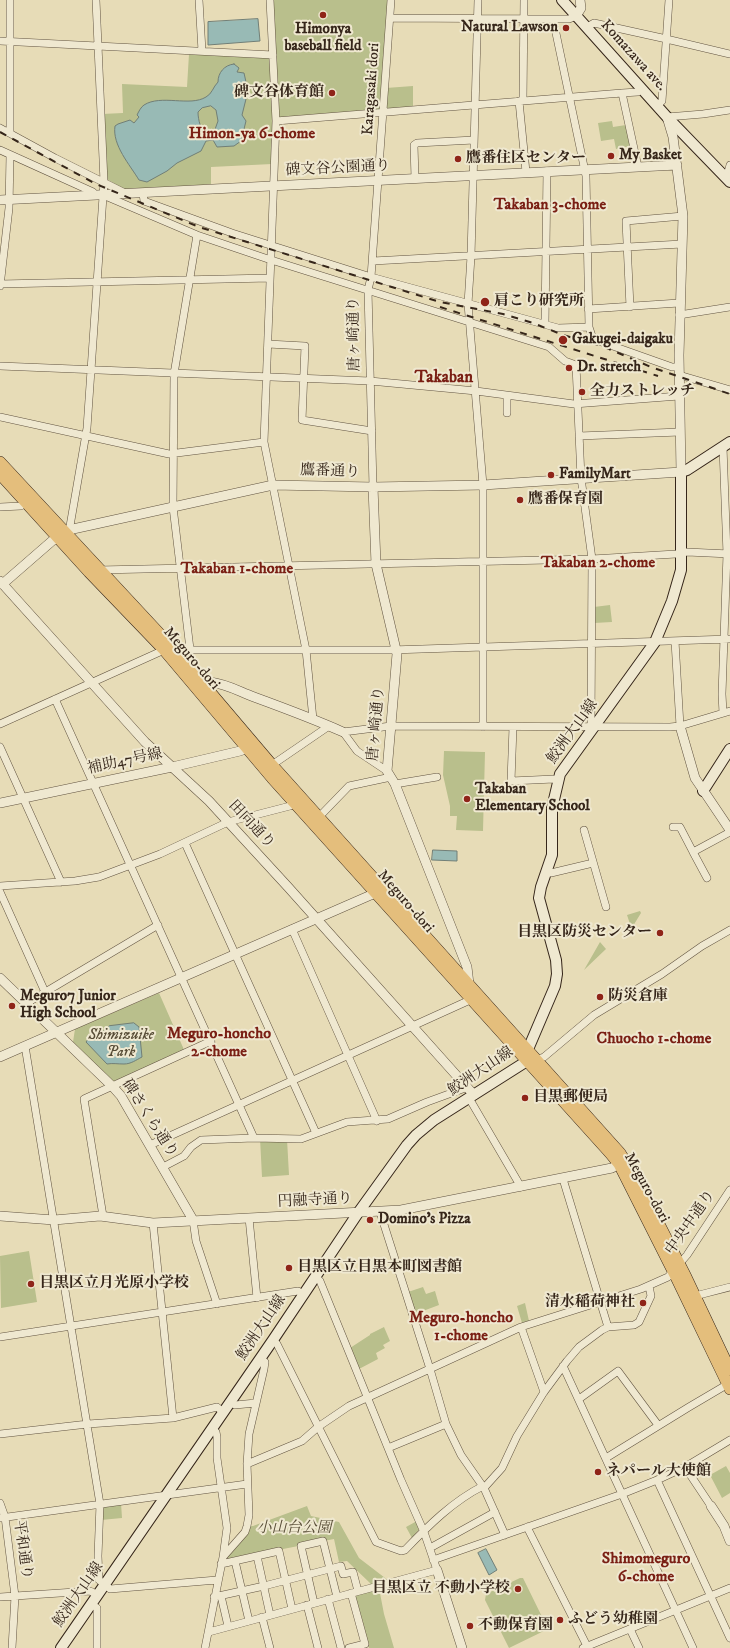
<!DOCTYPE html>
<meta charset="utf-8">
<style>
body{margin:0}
canvas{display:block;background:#e7dcb7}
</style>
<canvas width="730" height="1648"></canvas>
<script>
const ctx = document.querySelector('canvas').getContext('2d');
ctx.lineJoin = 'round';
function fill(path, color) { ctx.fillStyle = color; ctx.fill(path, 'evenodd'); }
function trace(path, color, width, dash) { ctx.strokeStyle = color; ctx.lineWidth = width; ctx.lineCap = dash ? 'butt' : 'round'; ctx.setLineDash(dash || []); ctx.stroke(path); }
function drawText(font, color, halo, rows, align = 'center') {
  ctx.font = font + ' "IM FELL DW Pica","Noto Serif JP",serif'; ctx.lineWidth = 4; ctx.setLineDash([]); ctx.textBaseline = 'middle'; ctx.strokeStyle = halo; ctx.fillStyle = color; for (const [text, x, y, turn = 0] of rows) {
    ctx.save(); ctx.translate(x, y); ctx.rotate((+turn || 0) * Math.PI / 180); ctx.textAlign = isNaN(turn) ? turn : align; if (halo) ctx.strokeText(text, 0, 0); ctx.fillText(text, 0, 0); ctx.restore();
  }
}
fill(new Path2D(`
 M271,0H389L381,111L278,119Z
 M189,54L272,57L274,121L272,164L211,167V184L130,193L107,179L102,114L123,113L122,84L187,87Z
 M413,86V109L384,111L386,88Z
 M612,121L613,127L626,125L630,146L616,149L614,139L601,141L598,123Z
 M610,605L612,622L594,623V607Z
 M444,751L485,752L483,831L456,830L457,816H450V806L443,775Z
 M640,911L641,913L633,926L631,927L627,915Z
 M600,942L606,949L584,970Z
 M159,993L185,1052L113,1085L73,1042L75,1029Z
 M260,1138L287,1139L289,1175L262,1177Z
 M29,1251L37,1302L1,1308L0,1256Z
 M423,1287L426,1294L435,1291L439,1305L415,1314L408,1292Z
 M525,1303L529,1321L522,1323L517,1306Z
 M384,1327L390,1341L383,1345L385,1348L376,1353L378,1359L359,1369L350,1348L370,1335V1334Z
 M726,1466L730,1473V1493L722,1498L710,1475Z
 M121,1503L122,1518L101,1520L102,1506Z
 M307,1506L311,1516L339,1522L359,1558L389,1581L371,1588L370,1583L347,1561L339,1562L334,1539L222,1561L247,1526H253Z
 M417,1521L420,1528L412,1538L406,1527Z
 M520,1578H523L548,1629L509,1648L485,1600L486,1594Z
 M379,1588L384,1614L394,1648H369L354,1595Z`), '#b9bf8c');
const water = new Path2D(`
 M258,19L260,41L208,45V22Z
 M234,64L239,68L237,72L244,73L248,91L242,115L246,121L241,141L234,146L217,147L213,140L206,141L201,151L177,163L167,171L147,182L139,180C130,165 112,145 115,126L118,124L130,120L134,123L139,117L137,115C139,111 141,107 144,105C161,94 190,107 206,97C212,94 213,87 218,82C218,73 224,65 234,64ZM211,106L216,110L218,121L213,135L206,136C201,130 198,120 198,112L202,108Z
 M433,850L457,851V861L432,860Z
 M134,1023L139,1027L142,1057C136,1060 131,1064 124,1064C117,1064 113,1063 107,1064L86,1042L90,1037L104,1031L109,1026Z
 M486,1549L497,1570L489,1575L478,1553Z`);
fill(water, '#98bab5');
trace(water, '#717f77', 1);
const minor = new Path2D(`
 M199,0L202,51
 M270,0L276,121L264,442L306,650L313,719
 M478,0L471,256L468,304L483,485V727
 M390,18L569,19L576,16
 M553,19L586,176L589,327L593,339L672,367H679
 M587,27L594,23L662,38L730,54
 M0,41L273,55
 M622,93L638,167
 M519,101L526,172
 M523,101L524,0
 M658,105L662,101L669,0
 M667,117L703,114L730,110
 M276,121L622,93L638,92L642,88
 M0,128L55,158L125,193
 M10,133V0
 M0,150L93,192V195
 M724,176L728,172L730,165
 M415,178L414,145L417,143L474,140
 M143,193L144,201L232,233L371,277L558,328L589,327
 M103,195L197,235L268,259L549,347L565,361L576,365L581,478L592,559L591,726
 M373,261L682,244
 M0,284L270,278
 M0,286L9,208L10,155
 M630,307L626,221L683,216
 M588,309L679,303
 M679,315L730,307
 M545,324L547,171
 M268,344L305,346L302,420L372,431
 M0,366L370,381L476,391L574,404L679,396
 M679,375L730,390
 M507,396V413
 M0,417L169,454L264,442
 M579,436L680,432
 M723,447L727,554L722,694L723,713
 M373,487L368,290L371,277L391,0
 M0,507L21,506L25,502
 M66,534L70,526L87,428L104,182L96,0
 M99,570L592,559L676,554L687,552L730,554
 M675,641L680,726
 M189,650H391L730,639
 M181,657L190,649L173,507L174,374L197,235
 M55,699L254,1138
 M0,724L164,650
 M513,727L511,781L554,779L557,780
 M343,732L391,726L670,727L680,726L730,711
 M343,732L357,751L387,771
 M0,747L61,882
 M272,765L329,726
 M395,784L437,777
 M319,817L349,786L391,777
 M673,827H680L693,852
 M584,830L606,907
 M185,843L316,1133
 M548,871L551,873L593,863
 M707,878L693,852L730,832
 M0,886L75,881L99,877L160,854L228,822L290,806L295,803
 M0,892L45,992
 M292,929L377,1121
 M27,1003L158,925
 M25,1046L100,1504L98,1556L99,1580L110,1589L217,1580
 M534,1060L544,1057L594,1015L662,974L702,946L730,930
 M469,1098L521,1187
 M150,1145L470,1000
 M163,1167L184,1156L191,1147L201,1140L254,1138L301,1139L347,1122L388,1119L427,1102L468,1087
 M563,1179L608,1327
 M380,1212L430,1369L446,1424L461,1455L484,1488L505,1535
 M103,1216L84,1099L211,1041
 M249,1218L257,1298
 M193,1220L196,1241L217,1304
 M153,1223L173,1418
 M695,1296L730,1287
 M521,1327L544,1392
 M0,1337L298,1291L303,1294
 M273,1340L277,1344L376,1542L401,1551L405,1550C428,1526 453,1501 483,1486
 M563,1366L693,1648
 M579,1399L618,1371L658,1425
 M230,1402L235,1405L256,1403
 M212,1429L216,1432L217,1437V1458L227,1528L223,1557
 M0,1434L88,1424L173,1418L217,1407L223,1412
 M388,1448L446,1424
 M606,1458L689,1407L728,1384
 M247,1464L302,1441L318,1427L349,1406L521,1327L641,1289L668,1277L687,1255L730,1190
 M685,1467L711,1506
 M657,1480L730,1638
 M484,1488L502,1468L517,1436L544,1392L567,1361L579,1347L602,1330L608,1327L634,1325L639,1322L651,1296L649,1286
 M0,1503L5,1517L15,1596L12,1648
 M0,1518L247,1484
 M527,1527L587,1646
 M430,1548L495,1512
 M257,1556L270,1615
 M433,1560L622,1494L657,1480L685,1467L730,1440
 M235,1561L249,1621
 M221,1564L279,1551L292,1609
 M221,1596L228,1626
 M0,1597L90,1591L98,1595
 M214,1597L264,1586L341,1566L343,1574L353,1572L358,1591
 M328,1599L341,1648
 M314,1603L301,1546L323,1541L337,1597
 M91,1604L97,1608V1648
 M307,1605L318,1648
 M262,1617L270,1648
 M630,1629L639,1648
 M209,1632L437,1570L424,1532L401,1480L320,1281L316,1277
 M205,1648L223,1557L245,1532L247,1526L249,1515L247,1464L249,1434L264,1369L265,1362L260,1358
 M349,1648L365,1644L351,1593
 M583,1648L730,1588`);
const tertiary = new Path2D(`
 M576,16L581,8L580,0
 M0,200L677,165
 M373,487L376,564L397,654L387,771L395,784L467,967L469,984
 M0,581L145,742L209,801L288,887L474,1095
 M0,584L6,581L52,541L73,529L273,485L373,487L483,485L681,472L679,355L683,216L673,137L667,117
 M205,686L210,682C227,684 238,691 254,697C284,708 314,719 343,732
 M680,726L695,778L730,830
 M0,803L172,767L240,751L252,746
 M0,978L113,1087L121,1096L193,1220
 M0,1057L380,891
 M0,1216L54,1220L100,1216L153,1223L401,1210L612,1168L625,1160
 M711,1506L724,1526L730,1541
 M437,1570L462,1648`);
const secondary = new Path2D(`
 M562,0L667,117L730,182
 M703,791L730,749
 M61,1648L273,1340L358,1213L407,1145L416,1135L434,1120L527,1061L526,1054L555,986L557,974L556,960L539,898L541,887L552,855V808L560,774L655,642L672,601L681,570V472L687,470L730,442`);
const primary = new Path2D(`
 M0,462L171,646L272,765L620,1153L635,1177L686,1277L730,1370
 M0,474L89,572L164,650L272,778L610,1153L619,1164L677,1279L730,1389`);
trace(minor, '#625441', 8);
trace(tertiary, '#625441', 10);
trace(secondary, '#36261a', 12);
trace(primary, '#36261a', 12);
trace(minor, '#efe8d0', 7);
trace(tertiary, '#efe8d0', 9);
trace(secondary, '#efe8d0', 10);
trace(primary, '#e4be7c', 11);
trace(new Path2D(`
 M0,132L96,184L199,227L440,302L503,314L533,323L563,335L602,346L651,367L730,394
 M440,307L658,376`), '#36261a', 2, [7, 7]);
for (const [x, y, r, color] of [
 [323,15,4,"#8f2418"],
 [566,28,4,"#8f2418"],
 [332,93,4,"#8f2418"],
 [611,156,4,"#8f2418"],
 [458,159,4,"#8f2418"],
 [485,302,5,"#8f2418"],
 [563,340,5,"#8f2418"],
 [569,368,4,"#8f2418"],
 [582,392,4,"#8f2418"],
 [551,475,4,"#8f2418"],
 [520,500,4,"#8f2418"],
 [467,799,4,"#8f2418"],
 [660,933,4,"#8f2418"],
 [600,997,4,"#8f2418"],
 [12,1006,4,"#8f2418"],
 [525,1098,4,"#8f2418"],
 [370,1220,4,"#8f2418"],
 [289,1268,4,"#8f2418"],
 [31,1284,4,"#8f2418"],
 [643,1303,4,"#8f2418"],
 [598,1472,4,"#8f2418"],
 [518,1589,4,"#8f2418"],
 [560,1620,4,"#8f2418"],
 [470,1626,4,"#8f2418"]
]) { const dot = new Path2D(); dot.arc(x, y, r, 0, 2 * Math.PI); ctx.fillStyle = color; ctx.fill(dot); trace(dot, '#efe8d0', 1.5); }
drawText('bold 15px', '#36261a', '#efe8d0', [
 ["Natural Lawson",558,28,"right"],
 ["Himonya",323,30,"center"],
 ["baseball field",323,47,"center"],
 ["碑文谷体育館",324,93,"right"],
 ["My Basket",619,156],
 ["鷹番住区センター",466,159],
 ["肩こり研究所",494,302],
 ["Gakugei-daigaku",572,340],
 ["Dr. stretch",577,368],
 ["全力ストレッチ",590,392],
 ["FamilyMart",559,475],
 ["鷹番保育園",528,500],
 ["Takaban",475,790],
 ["Elementary School",475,807],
 ["目黒区防災センター",652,933,"right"],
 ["Meguro7 Junior",20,997],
 ["High School",20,1014],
 ["防災倉庫",608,997],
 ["目黒郵便局",533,1098],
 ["Domino's Pizza",378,1220],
 ["目黒区立目黒本町図書館",297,1268],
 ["目黒区立月光原小学校",39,1284],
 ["清水稲荷神社",635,1303,"right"],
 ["ネパール大使館",606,1472],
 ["目黒区立 不動小学校",510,1589,"right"],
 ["ふどう幼稚園",568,1620],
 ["不動保育園",478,1626]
], 'left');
drawText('15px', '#36261a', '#efe8d0', [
 ["Komazawa ave.",633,56,48],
 ["Karagasaki dori",372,89,-86],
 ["碑文谷公園通り",338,169,-3],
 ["唐ヶ崎通り",355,334,-91],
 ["鷹番通り",330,472,2],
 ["Meguro-dori",191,659,49],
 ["唐ヶ崎通り",377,724,-85],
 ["鮫洲大山線",573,732,-54],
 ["補助47号線",125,762,-12],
 ["田向通り",251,825,47],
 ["Meguro-dori",405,902,49],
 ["鮫洲大山線",481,1072,-34],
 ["碑さくら通り",149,1119,57],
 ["Meguro-dori",646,1188,61],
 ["円融寺通り",315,1201,-3],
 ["中央中通り",691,1223,-55],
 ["鮫洲大山線",262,1328,-56],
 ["平和通り",22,1550,82],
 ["鮫洲大山線",79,1595,-55]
]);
drawText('italic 15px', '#574c36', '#efe8d0', [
 ["Shimizuike",121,1036],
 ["Park",121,1053],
 ["小山台公園",294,1529]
]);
drawText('bold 16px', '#7a1f14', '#efe8d0', [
 ["Himon-ya 6-chome",252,135],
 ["Takaban 3-chome",550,206],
 ["Takaban 2-chome",598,564],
 ["Takaban 1-chome",237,570],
 ["Meguro-honcho",219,1035],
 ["2-chome",219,1053],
 ["Chuocho 1-chome",654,1040],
 ["Meguro-honcho",461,1319],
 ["1-chome",461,1337],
 ["Shimomeguro",646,1560],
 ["6-chome",646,1578]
]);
drawText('bold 17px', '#7a1f14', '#efe8d0', [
 ["Takaban",444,378]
]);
</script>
